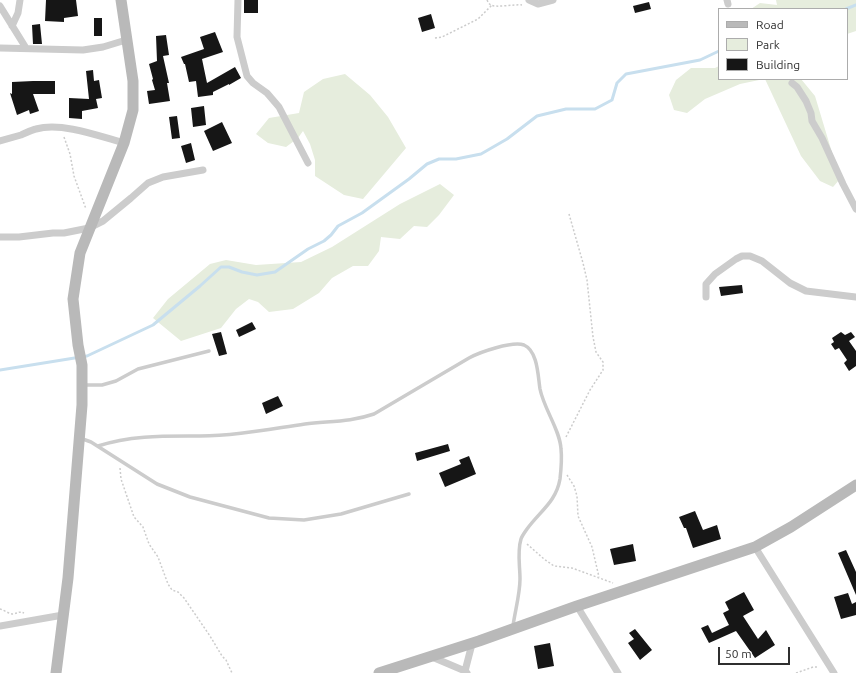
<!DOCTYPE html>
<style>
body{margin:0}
#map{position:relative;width:856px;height:673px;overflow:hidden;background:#fff;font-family:Ubuntu,sans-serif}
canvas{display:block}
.legend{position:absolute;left:718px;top:8px;width:130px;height:72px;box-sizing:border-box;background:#fff;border:1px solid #acacac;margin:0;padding:5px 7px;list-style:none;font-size:12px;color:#2f2f2f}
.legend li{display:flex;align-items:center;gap:8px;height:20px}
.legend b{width:20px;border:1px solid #acacac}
.scale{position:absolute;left:718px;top:647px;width:72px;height:18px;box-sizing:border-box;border:2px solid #2f2f2f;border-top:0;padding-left:5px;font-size:12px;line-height:14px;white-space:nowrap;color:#2f2f2f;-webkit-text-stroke:3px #fff;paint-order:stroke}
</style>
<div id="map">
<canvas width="856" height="673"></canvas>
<ul class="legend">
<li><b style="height:5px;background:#b9b9b9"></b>Road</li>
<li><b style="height:11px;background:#e6eddd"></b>Park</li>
<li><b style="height:11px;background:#161616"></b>Building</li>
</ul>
<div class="scale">50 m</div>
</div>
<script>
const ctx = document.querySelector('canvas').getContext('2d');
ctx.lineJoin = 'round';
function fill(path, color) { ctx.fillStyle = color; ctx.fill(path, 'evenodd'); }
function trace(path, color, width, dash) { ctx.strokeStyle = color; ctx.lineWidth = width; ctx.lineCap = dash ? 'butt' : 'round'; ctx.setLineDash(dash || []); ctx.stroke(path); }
fill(new Path2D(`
 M776,0H856V31L847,34V9H751L760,3L777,5Z
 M719,66V79H764L740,84L705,99L687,113L674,110L669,95L676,80L691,68H715Z
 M345,74L370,95L388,117L406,148L363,199L344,195L315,176V160L310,144L303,131L298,138L286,147L268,143L256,134L269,118L299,113L304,92L323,79Z
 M765,79H801L815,96L840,179L833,187L820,181L801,156Z
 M440,184L454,195L439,215L427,227L414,226L400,239L381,237L379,251L368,266H353L332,278L319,293L293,309L269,312L258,302L249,299L236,309L221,328L181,341L153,318L168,299L210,264L226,260L256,265L301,262L332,247L400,204Z`), '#e6eddd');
trace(new Path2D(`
 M846,9L856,5
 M0,370L87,356L153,325L200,286L221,267H229L242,272L257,275L275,272L308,249L324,241L331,235L338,226L362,213L409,179L427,164L439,159H456L481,154L507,139L537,116L566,109H595L612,100L617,83L626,74L700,60L719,51`), '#c8dfee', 3);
fill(new Path2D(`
 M46,0H76L78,16L64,18V22L45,21Z
 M244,0H258V13H244Z
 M649,2L651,9L635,13L633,6Z
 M431,14L435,28L422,32L418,18Z
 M94,18H102V36H94Z
 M40,24L42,44H33L32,25Z
 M215,32L223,52L202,59L207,83L235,67L241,78L229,85V84L213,92V95L198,97L196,81L189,82L185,64H184L181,57L204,49L200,37Z
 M166,35L169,55L163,56L169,83H167L170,101L149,104L147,91L155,90L152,80L153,79L149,64L157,61L156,36Z
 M93,70L94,81L99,80L102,98L96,99L98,108L82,111V119L69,118V98L89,99L86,71Z
 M33,81H55V94H33L39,111L30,114L29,110L17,115L10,93L12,94V82Z
 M204,106L206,125L193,127L191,108Z
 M177,116L180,138L172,139L169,117Z
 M222,122L232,143L213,151L204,131Z
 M191,143L195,160L186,163L181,146Z
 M742,285L743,293L721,296L719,287Z
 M252,322L256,329L239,337L236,330Z
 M221,332L227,354L219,356L212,334Z
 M841,332L845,335L851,332L855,337L849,341L856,351V366L849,371L844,363L847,360L839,348L835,350L831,344L834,342L832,338Z
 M278,396L283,406L266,414L262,403Z
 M448,444L450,451L417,461L415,453Z
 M469,456L476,474L445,487L439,473L461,464L459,460Z
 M695,511L703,530L717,525L721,539L693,548L686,528H684L679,517Z
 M633,544L636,561L614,565L610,549Z
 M846,550L856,572V595L838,553Z
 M744,592L754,610L743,616L758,639L766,630L775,645L755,658L736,631L709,643L701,628L708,625L712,633L729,625L723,613L729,610L725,602Z
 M848,593L852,604L856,602V615L841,619L834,597Z
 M635,629L652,650L640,660L628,643L634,639L629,633Z
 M550,643L554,666L538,669L534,646Z`), '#161616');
trace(new Path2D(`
 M487,0C488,2 489,4 491,5C496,8 515,4 522,5
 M435,38L442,37L478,19L492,5
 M64,137L70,154L74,176L86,209
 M566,437L590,390L603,370V362L596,352L593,337L587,280L583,263L569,214
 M120,468L121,479L134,517L143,527L149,544L158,557L168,584L172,590L178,592L184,598L210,636L222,656L226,660L232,673
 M567,475L574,486L577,496L578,516L592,547L599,577
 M527,544L544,559L554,566L572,568L613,583
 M0,609C4,610 9,614 13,614C18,613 19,611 24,613
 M796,673L813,667H819`), '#ccc', 1.5, [2, 2]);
trace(new Path2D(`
 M83,385H102L116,381L138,369L209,351
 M80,438L91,442L157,484L190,497L269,518L304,520L341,514L409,494
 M98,446C131,435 165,436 200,436C235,436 270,429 305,424C329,421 351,422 374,414L469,358C480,352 512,341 524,345C538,351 538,377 540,389C544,409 560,430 561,449C562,458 561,470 560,479C556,502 540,511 527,529C525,532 522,536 521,539C517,552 520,566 520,579C520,594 515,611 513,626`), '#ccc', 3.5);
trace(new Path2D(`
 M238,0L237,37L247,76L253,83L267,93L279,107L308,163
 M529,0L538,4L553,0
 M727,0L728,4
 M0,6L26,48
 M12,26L18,13L20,0
 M0,48L83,50L103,47L126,40
 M792,83L797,87L806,101L811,113L812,121L822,138L843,184L856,209
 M0,141C7,139 14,137 21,135C26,133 31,130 36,129C62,122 99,136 124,143
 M0,237H19L53,233H64L89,228L103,221L131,198L148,183L163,177L203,170
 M706,297V284L715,274L736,259L742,256H750L762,261L790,283L806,291L856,297
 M755,547L834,673
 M577,606L618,673
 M0,626L63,615
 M432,657L465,671L467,673
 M465,671L472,644`), '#ccc', 7);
trace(new Path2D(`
 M56,673L68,578L82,405V365L78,345L73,299L80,253L124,143L133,110V81L121,0
 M379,673L479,641L577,606L755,547L791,527L856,485`), '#b9b9b9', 11);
</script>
